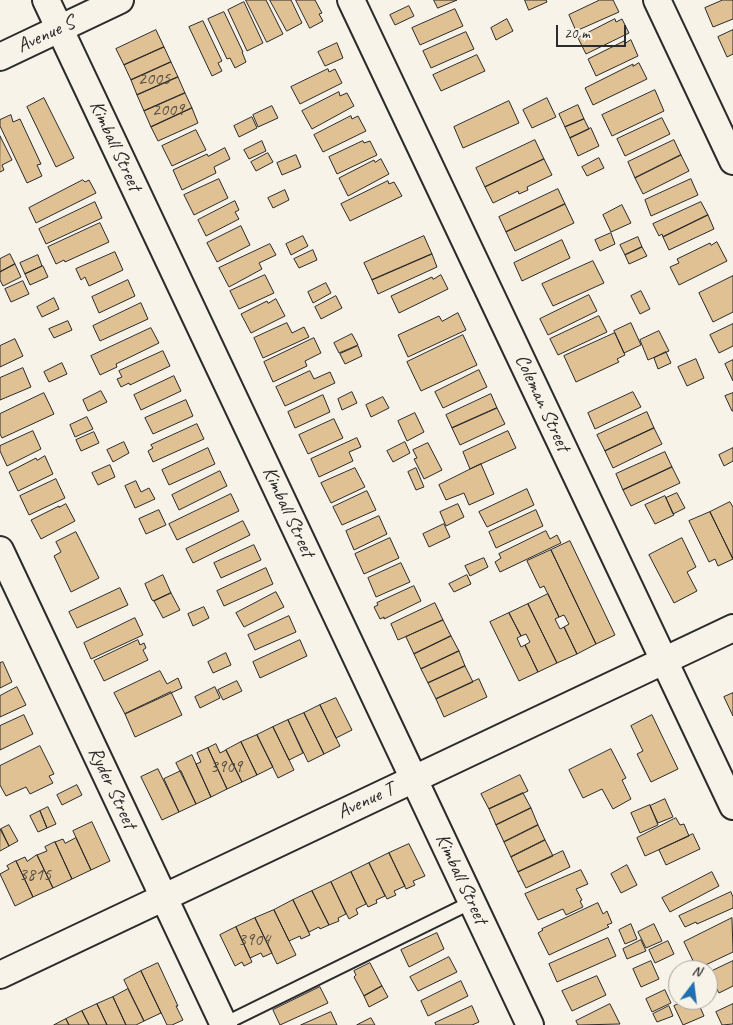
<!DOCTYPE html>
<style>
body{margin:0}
#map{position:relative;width:733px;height:1025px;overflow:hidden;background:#f7f3e8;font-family:Caveat,sans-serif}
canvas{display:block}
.north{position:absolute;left:668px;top:960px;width:50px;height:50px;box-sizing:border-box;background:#f7f3e8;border:1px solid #a5a39c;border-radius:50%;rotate:15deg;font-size:14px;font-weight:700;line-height:20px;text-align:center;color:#2b2b2b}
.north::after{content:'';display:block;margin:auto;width:18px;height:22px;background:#1f6fb2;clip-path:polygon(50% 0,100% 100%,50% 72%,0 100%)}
.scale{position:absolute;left:556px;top:25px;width:70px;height:22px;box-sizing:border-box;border:2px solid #2b2b2b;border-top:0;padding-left:6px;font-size:15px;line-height:18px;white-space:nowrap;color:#2b2b2b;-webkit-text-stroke:4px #f7f3e8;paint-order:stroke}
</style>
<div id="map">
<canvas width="733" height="1025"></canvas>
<div class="north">N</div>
<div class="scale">20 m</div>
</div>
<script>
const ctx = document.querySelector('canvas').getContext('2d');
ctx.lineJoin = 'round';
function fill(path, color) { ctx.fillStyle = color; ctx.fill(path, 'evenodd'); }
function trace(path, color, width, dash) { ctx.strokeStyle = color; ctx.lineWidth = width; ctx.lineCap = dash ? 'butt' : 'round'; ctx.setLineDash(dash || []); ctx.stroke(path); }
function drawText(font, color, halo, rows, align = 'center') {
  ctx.font = font + ' Caveat,sans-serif'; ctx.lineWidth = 4; ctx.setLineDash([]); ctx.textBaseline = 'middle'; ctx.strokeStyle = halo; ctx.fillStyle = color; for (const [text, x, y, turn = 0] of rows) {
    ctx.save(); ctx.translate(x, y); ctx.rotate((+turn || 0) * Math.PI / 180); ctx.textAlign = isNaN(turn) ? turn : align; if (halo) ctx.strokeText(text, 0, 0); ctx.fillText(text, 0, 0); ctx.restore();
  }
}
const building = new Path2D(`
 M246,0H266L283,34L267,42Z
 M270,0H291L302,23L287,31Z
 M296,0H315L322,13L319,14L323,21L310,28Z
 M434,0H457L438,8Z
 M525,0H546L547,2L529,10Z
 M600,0H613L619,12L576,31L569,15Z
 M723,0H733V19L713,27L705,8Z
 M244,2L263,43L247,51L228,10Z
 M409,6L414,16L395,25L390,15Z
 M455,9L463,26L420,45L412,28Z
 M224,12L243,52H242L246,62L235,68L230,58L227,59L208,19Z
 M507,19L513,31L496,40L491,28Z
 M615,19L616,22L622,19L629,33L586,54L578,38Z
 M203,21L222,61L218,63L222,71L212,76L189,27Z
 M156,30L164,47L124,65L116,49Z
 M733,30V54L727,57L718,37Z
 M466,32L474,49L431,68L423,51Z
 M631,40L638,56L596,76L588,59L624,41L625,43Z
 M337,43L343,58L325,66L318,52Z
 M164,47L171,62L131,80L124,65Z
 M477,55L485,71L441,91L433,75Z
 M171,62L178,77L137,95L131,80Z
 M639,63L647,79L593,105L585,88L633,64V66Z
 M328,69L329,72L335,69L342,83L300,104L291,87Z
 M178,77L185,93L144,111L137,95Z
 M655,90L664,111L612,136L602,115Z
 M339,92L340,96L347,93L354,106L312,129L302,111Z
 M185,93L192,108L151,127L144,111Z
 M44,98L74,158L56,167L27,107Z
 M547,98L556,117L532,128L523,110Z
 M509,101L519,123L463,148L454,127Z
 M578,105L584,119L565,127L559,114Z
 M272,106L278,118L258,127L253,115Z
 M192,108L198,123L158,141L151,127Z
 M11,115L13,122L20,119L41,164L37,165L42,176L27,183L0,126V120Z
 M351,116L352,119L358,116L366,131L323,152L314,135Z
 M252,117L257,128L239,137L234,126Z
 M662,118L670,134L625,156L617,139Z
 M584,119L589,129L570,138L565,127Z
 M591,128L599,146L578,156L570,138Z
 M196,130L206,150L172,166L162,146Z
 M0,136L12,160L2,165L4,170L0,172Z
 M535,140L544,159L485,187L476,168Z
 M674,140L681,155L635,178L628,162Z
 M262,141L266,151L249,159L244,150Z
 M363,141L364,143L370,141L377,155L337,174L329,157Z
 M225,148L230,159L214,167L216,173L182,190L173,170L207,154L208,156Z
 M268,153L273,162L256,171L251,162Z
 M296,155L301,167L282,175L277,163Z
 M681,155L689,171L643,194L635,178Z
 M599,158L604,168L587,176L582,167Z
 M381,159L389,174L348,196L339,178L374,160L375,162Z
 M544,159L552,175L527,187L528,190L519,194L518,191L493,203L485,187Z
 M219,179L228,198L194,215L184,195Z
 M691,179L698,195L651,216L645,200Z
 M83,180L85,182L89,180L96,193L36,223L29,208Z
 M388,181L389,184L394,182L402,196L350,221L341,204Z
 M558,189L565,204L506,232L499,217Z
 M285,190L289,200L273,208L268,198Z
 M235,201L239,210L235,212L239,219L206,236L198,220Z
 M95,202L102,218L46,244L39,229Z
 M701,202L708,215L663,237L662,234L659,236L653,224Z
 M565,204L574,223L515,251L506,232Z
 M622,205L631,223L611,232L603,215Z
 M708,215L714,229L669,250L663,237Z
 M100,223L109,242L65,262L64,260L56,264L48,247Z
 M241,226L250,245L217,262L207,243Z
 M611,233L615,244L600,251L595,240Z
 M303,236L308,246L291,255L286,244Z
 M424,236L432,254L372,280L364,263Z
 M638,237L642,247L625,255L620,245Z
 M562,240L570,258L522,281L514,263Z
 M717,242L727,261L679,285L670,267L679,263L677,259L710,243L711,245Z
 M270,244L276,255L259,263L262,269L229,287L219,268Z
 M642,247L647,256L629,264L625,255Z
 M313,250L317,260L299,268L294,259Z
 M115,252L123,270L89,286L85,277L81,280L76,269Z
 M10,254L15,264L0,272V259Z
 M432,254L437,267L378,294L372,280Z
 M38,255L42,266L25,274L20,263Z
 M593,261L604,283L553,306L542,284Z
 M15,264L21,277L3,286L0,280V272Z
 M43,266L48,277L30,285L25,274Z
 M265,275L274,293L239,309L230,291Z
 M441,275L448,289L399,313L391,296L432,277L433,279Z
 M733,276V312L713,322L699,293Z
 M128,280L135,296L99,313L92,297Z
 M23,281L29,294L11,302L5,289Z
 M326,283L331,293L313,303L308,292Z
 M641,291L650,309L640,314L631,296Z
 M589,295L597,311L548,335L540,319Z
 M336,296L342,308L321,319L315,307Z
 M54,298L59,309L42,317L37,307Z
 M276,299L285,316L251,333L241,314L267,301L268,303Z
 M141,303L148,319L100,341L93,326Z
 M458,313L466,330L408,357L398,335L439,316L442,321Z
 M599,316L607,332L558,355L550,339Z
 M68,321L72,330L54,338L49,329Z
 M287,323L292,333L304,327L309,337L263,358L254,338Z
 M631,323L641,345L624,353L614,331Z
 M733,324V346L719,353L710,335Z
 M151,328L159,343L116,364L117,367L100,375L91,356Z
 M659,331L669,351L648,360L640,340Z
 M615,333L625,355L617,359L619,362L576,382L564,356Z
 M352,334L358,345L339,353L334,343Z
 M463,335L477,365L421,391L407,362Z
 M314,338L321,353L305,361L307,366L273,382L264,362Z
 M15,339L23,356L0,367V346Z
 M358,346L362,356L345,364L340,354Z
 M163,351L170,366L130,385L129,383L121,387L117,379L122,377L119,371Z
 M666,352L671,363L658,369L654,358Z
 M696,359L704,378L687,386L678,367Z
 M733,360V381L725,364Z
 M62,363L67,374L49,382L44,372Z
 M23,368L31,387L0,400V378Z
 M479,370L487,387L443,408L435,392Z
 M310,371L314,379L330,372L335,383L285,406L276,387Z
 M174,376L181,391L141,410L134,395Z
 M101,391L107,402L88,411L83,400Z
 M352,392L357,403L342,410L338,399Z
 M633,392L641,407L595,429L588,413Z
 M44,393L54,414L2,438L0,434V414Z
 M733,393V411H732L725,396Z
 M491,394L497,408L452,428L446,415Z
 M323,395L330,412L295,428L288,412Z
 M383,397L389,408L371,417L366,405Z
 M186,400L193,416L153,434L145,418Z
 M497,408L505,424L460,445L452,428Z
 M647,412L654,428L605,451L597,435Z
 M415,413L424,432L407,441L398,421Z
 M87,417L93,429L75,437L70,425Z
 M334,419L343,438L308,454L299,435Z
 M197,424L204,439L153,462L148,451L153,448L151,445Z
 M654,428L662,444L613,468L605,451Z
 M33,431L41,449L7,466L0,451V446Z
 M508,431L516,448L470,469L463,452Z
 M94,432L99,443L81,451L76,440Z
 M357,438L361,447L349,452L353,461L319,477L311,459Z
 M124,442L129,453L113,462L107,450Z
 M405,442L410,453L393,462L387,451Z
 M428,443L442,470L424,479L414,459L417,458L413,450Z
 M208,448L215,464L169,485L162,470Z
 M733,448V461L724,466L719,455Z
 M665,452L672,467L623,490L616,474Z
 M45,456L53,474L18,491L9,472L36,458L37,460Z
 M481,464L494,494L469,505L464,493L446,500L439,485Z
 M110,465L115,477L98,485L92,473Z
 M672,467L680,483L631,506L623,490Z
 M355,468L365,487L331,503L321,483Z
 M416,468L424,487L416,490L408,472Z
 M220,471L227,486L179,510L172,495Z
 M56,479L65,498L29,515L20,496Z
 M136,481L141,492L149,488L155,499L135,508L125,486Z
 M527,489L534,505L487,527L479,512Z
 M367,491L376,510L342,525L333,507Z
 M677,493L685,508L673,514L666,498Z
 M231,494L239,511L177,540L169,524Z
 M665,496L674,515L655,524L645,505Z
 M730,502L733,507V559L710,512Z
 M66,504L75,521L41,539L31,520L59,506V507Z
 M458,504L464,517L446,526L440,512Z
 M159,510L166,525L146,534L139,519Z
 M536,510L543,526L496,548L489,532Z
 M710,512L733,559L718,566L715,559L709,562L689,521Z
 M379,516L387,534L354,550L346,531Z
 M243,521L250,535L193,563L186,549Z
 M444,524L450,537L429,547L423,534Z
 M546,531L550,539L557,535L561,543L500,572L495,562L501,558L499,554Z
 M76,532L99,578L71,592L54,556L61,552L56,542Z
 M390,538L399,558L364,574L355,554Z
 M682,538L696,567L687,572L697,591L674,603L649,555Z
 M570,541L615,635L596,644L551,550Z
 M254,545L261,560L221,578L214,563Z
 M551,550L596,644L577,654L564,627L569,624L564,615L559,617L544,586L540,588L527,561Z
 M484,558L488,567L470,576L465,566Z
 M401,563L410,582L376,597L368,578Z
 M266,568L273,584L224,606L217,591Z
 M163,575L171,593L154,601L152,600L145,584Z
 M467,575L471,584L454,592L449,584Z
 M414,586L421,601L384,619V617L380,619L374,607L378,605L377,603Z
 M120,588L128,605L77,628L69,612Z
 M276,592L284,607L244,627L236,613Z
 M171,593L180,610L163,618L154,601Z
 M548,594L559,617L555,619L560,629L564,627L577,654L557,663L528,604Z
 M435,603L443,620L398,640L391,624Z
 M528,604L557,663L538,672L525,645L530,642L526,634L521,636L509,613Z
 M204,607L209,618L193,626L188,614Z
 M509,613L521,636L517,638L521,647L525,645L538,672L519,681L490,622Z
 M289,616L296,632L255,650L248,635Z
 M135,618L143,635L91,659L84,643Z
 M443,620L451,636L414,654L406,637Z
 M451,636L459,651L421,669L414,654Z
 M138,640L140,645L144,643L146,648L143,650L148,660L104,681L94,661Z
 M300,640L307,656L260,678L253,662Z
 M459,651L465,666L428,683L421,669Z
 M226,653L231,665L213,673L208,662Z
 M3,662L12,682L0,688V663Z
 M465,666L473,682L436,699L428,683Z
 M160,671L167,684L178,678L182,688L125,714L114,693Z
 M479,679L487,697L444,717L436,699Z
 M237,681L242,691L223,700L218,690Z
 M17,687L26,705L0,717V696Z
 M215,687L220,698L200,708L195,697Z
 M171,692L182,715L135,737L125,714Z
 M733,693V716L724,697Z
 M336,698L352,730L336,738L320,705Z
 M320,705L340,746L324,754L304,713Z
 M304,713L324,754L308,762L288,720Z
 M24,715L33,734L0,750V726Z
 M652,715L678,769L651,782L637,754L643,751L631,726Z
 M288,720L303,753L289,760L273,727Z
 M273,727L294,770L278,778L257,735Z
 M257,735L273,767L257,775L241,742Z
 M241,742L257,775L242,782L226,750Z
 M216,744L220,753L226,750L242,782L227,789L208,748Z
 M40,746L54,774L49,776L53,783L30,794L26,787L6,796L0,785V766Z
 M208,748L227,789L211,797L196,764L201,762L197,753Z
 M611,749L626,778L622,780L631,799L613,809L602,789L583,798L569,770Z
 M192,755L211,797L196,804L176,763Z
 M158,769L179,812L162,820L141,777Z
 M181,771L196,804L179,812L164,779Z
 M520,775L528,791L489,809L481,794Z
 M77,785L82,795L62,805L57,795Z
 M523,793L531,808L496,825L489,809Z
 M665,799L673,817L658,823L650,806Z
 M650,805L658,825L640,833L631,813Z
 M48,807L56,824L47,828L40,811Z
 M531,808L538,825L504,842L496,825Z
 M40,811L47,828L38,832L30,816Z
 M676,818L680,825L684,824L689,836L645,856L637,838Z
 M92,822L110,861L91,870L73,831Z
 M9,825L18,841L9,846L1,829Z
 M538,825L545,840L511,857L504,842Z
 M0,829L9,846L0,851Z
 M693,834L700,849L666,865L659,850Z
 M76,838L91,870L72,879L55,842L63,839L65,843Z
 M545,840L553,856L518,872L511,857Z
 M55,842L72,879L53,888L37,855L47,851L45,847Z
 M409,844L425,876L413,881L415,885L406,889L389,853Z
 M563,851L570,867L526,888L518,872Z
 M389,853L405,886L394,891L396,895L387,899L369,863Z
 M37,855L53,888L33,897L16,861L25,857L27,861Z
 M16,861L33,897L15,906L0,874L9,869L7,866Z
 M369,863L385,896L376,900L377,903L368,907L351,872Z
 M627,865L637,885L621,893L611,874Z
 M581,870L588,884L576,889L582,900L580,901L583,907L566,915L563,909L538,920L525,894Z
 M351,872L366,904L356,909L358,914L349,919L331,882Z
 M712,872L719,886L670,912L662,898Z
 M331,882L346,914L338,918L339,921L329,925L312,891Z
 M312,891L329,925L320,929L319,927L309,932L293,900Z
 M731,892L733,897V908L697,924L696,922L685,927L679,916Z
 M293,900L310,935L301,939L300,936L289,941L274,910Z
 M598,903L603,914L607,911L612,923L607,925L609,927L549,955L538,933L543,930L542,929Z
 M274,910L296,955L277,964L255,918Z
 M255,918L272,953L263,957L261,953L250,958L236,927Z
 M732,918L733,952L697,969L684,942Z
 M631,924L637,939L625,944L619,930Z
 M654,924L662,941L646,948L638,932Z
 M236,927L252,962L244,966L242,962L235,966L220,935Z
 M437,933L444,949L409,967L401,950Z
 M608,938L616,956L557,982L549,964Z
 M641,940L646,951L627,959L623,949Z
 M668,941L674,954L655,963L649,950Z
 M449,957L457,972L418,991L410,977Z
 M651,961L659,979L641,987L633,969Z
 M733,961V986L719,993L708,973Z
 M158,963L178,1006H176L183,1020L172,1025H167L141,971Z
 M370,963L382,986L364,996L354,977L356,975L354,971Z
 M141,971L161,1013L144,1021L124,980Z
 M597,976L606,995L572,1011L562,991Z
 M461,981L468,996L428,1016L421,1001Z
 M382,986L388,997L369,1007L364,996Z
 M320,987L328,1003L280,1025L273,1010Z
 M128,989L144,1021L136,1025H126L113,997Z
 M665,990L671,1003L652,1012L646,999Z
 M113,997L126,1025H107L97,1004Z
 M687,1000H697L704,1016L683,1025L674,1006Z
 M97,1004L107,1025H89L82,1011Z
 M610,1004L620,1024L578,1025L576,1021Z
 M733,1004V1024L722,1025L716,1012Z
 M472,1006L479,1022L472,1025H436L435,1023Z
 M669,1006L673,1016L657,1022L653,1014Z
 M82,1011L89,1025H69L66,1019Z
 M331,1012L337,1025H301Z
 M371,1018L375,1025H357Z
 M66,1019L69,1025H54Z`);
fill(building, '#e0c193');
trace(building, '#2b2b2b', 1);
const lane = new Path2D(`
 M224,1024L472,902`);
const street = new Path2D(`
 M46,0L530,1025
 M351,0L733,806
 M657,0L733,161
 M0,57L120,0
 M0,550L224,1025
 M0,975L733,628`);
trace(lane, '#2b2b2b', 16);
trace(street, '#2b2b2b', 30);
trace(lane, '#f7f3e8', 12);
trace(street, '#f7f3e8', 26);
drawText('18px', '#585045', null, [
 ["2005",154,79],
 ["2009",168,110],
 ["3909",226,767],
 ["3815",35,875],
 ["3904",254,940]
]);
drawText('20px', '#2b2b2b', '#f7f3e8', [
 ["Avenue S",46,35,-25],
 ["Kimball Street",115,146,65],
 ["Coleman Street",542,403,65],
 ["Kimball Street",288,512,65],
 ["Ryder Street",112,788,65],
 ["Avenue T",366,801,-25],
 ["Kimball Street",461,879,65]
]);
</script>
